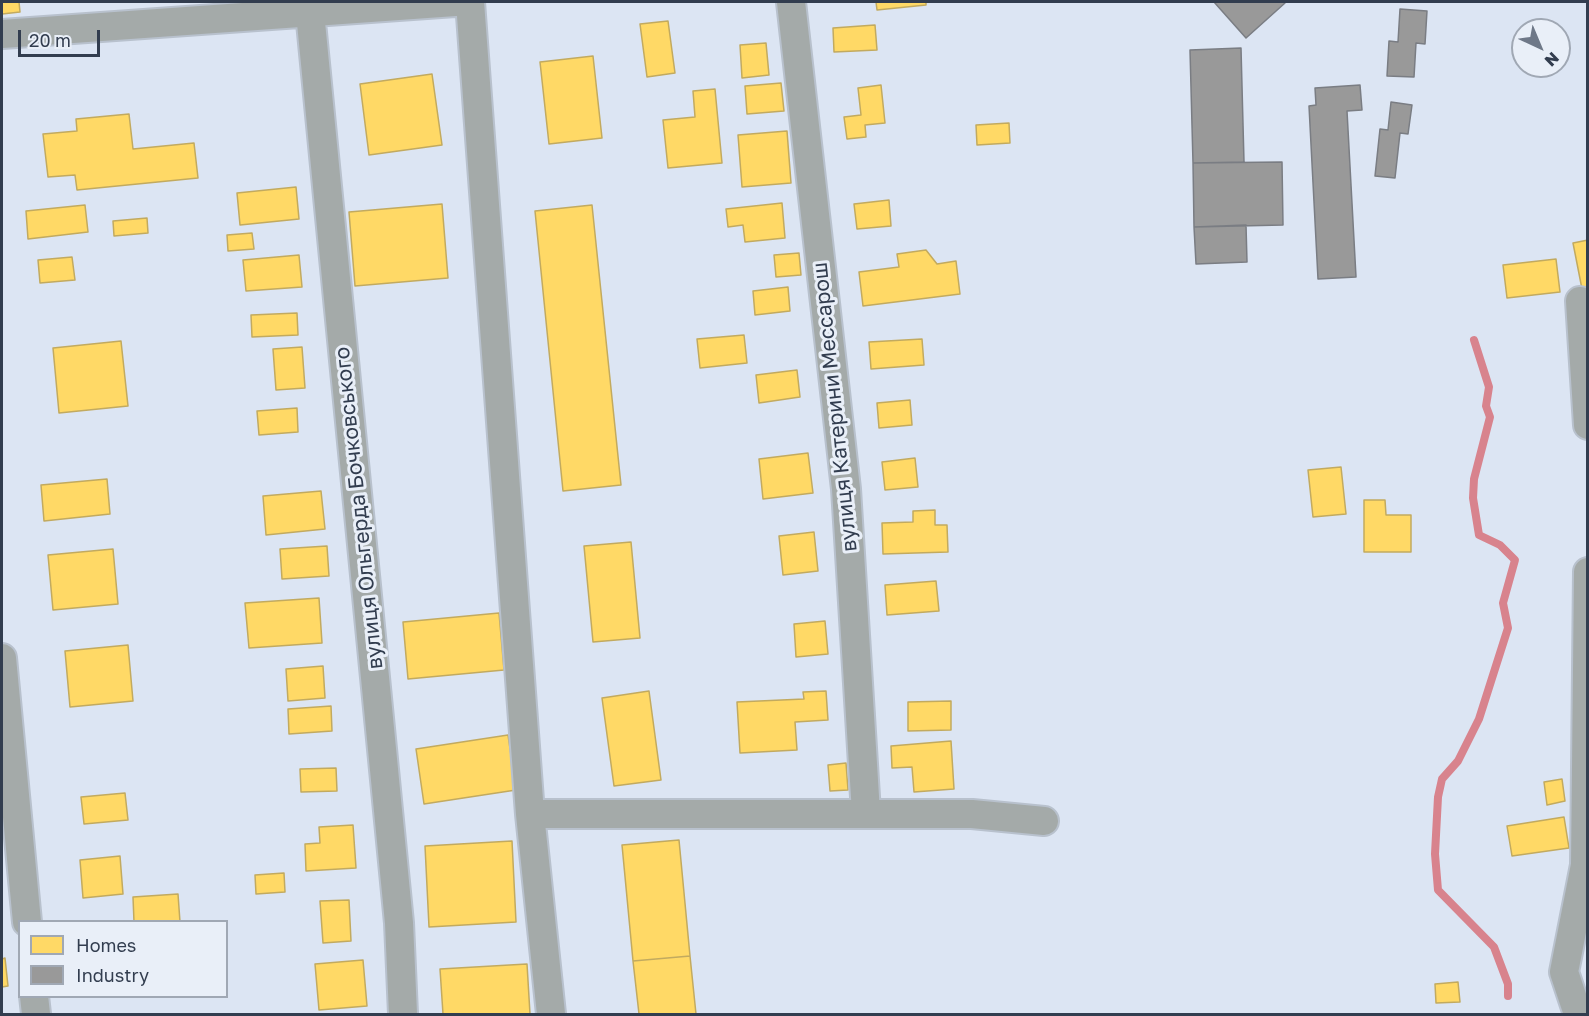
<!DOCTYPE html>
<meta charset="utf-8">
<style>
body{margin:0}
#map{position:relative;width:1589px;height:1016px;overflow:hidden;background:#dce5f3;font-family:"Golos Text",sans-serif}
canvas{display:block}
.frame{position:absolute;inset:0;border:3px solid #323d4f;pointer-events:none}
.legend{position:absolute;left:18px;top:920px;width:210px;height:78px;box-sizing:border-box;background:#e9eff8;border:2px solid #a0a8b4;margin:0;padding:8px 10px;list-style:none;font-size:18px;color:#323d4f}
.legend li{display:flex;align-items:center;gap:12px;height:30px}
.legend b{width:30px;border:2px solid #a0a8b4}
.north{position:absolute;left:1511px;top:18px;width:60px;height:60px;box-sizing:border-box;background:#e9eff8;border:2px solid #a0a8b4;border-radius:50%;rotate:136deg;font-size:16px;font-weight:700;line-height:24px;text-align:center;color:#323d4f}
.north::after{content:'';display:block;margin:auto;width:21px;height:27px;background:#6e7888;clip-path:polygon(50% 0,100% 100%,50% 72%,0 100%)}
.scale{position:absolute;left:18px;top:30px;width:82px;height:27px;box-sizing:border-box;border:3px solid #323d4f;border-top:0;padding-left:8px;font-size:18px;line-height:21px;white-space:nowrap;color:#323d4f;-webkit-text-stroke:4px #e9eff8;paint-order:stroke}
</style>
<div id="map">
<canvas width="1589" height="1016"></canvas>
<div class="frame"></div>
<ul class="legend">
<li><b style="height:16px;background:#ffd966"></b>Homes</li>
<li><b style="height:16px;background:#999"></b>Industry</li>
</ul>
<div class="north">N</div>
<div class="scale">20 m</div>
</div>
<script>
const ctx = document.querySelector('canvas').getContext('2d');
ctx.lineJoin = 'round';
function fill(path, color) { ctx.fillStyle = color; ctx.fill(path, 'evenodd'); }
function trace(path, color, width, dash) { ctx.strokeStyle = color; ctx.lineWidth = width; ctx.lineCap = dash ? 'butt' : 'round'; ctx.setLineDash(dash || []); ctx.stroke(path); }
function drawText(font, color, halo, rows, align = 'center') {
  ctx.font = font + ' "Golos Text",sans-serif'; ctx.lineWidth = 6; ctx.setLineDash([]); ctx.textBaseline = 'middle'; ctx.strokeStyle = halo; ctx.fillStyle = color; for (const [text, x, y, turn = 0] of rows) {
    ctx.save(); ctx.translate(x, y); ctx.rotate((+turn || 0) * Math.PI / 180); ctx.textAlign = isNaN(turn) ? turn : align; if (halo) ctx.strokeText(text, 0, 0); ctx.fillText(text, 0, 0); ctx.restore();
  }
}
const homes = new Path2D(`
 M2,2H19L20,12L2,14Z
 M876,2H926V5L877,10Z
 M668,21L675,73L647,77L640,24Z
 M875,25L877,50L834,52L833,28Z
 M766,43L769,75L742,78L740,45Z
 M593,56L602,138L549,144L540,62Z
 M432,74L442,145L369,155L360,84Z
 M781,83L784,111L747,114L745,86Z
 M881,85L885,123L865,125L866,137L847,139L844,117L861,115L858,88Z
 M715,89L722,163L668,168L663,120L695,117L693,91Z
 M129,114L133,149L194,143L198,178L77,190L75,175L48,177L43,134L77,131L76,119Z
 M1009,123L1010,143L977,145L976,125Z
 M787,131L791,183L742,187L738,135Z
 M296,187L299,219L240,225L237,193Z
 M889,200L891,226L857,229L854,204Z
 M782,203L785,238L745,242L743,225L728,227L726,209Z
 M442,204L448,278L355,286L349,212Z
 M85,205L88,232L28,239L26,211Z
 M592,205L621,485L563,491L535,211Z
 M147,218L148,233L114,236L113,221Z
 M252,233L254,249L228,251L227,235Z
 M1588,240V288L1582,289L1573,243Z
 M926,250L937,264L956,261L960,294L863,306L859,272L899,267L897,254Z
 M799,253L801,275L776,277L774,255Z
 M299,255L302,287L246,291L243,260Z
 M72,257L75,280L40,283L38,260Z
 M1556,259L1560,292L1507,298L1503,265Z
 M788,287L790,311L755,315L753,291Z
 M297,313L298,335L252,337L251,315Z
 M744,335L747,363L700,368L697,339Z
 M922,339L924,365L871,369L869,342Z
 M121,341L128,406L59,413L53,348Z
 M302,347L305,388L276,390L273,349Z
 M797,370L800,397L759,403L756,375Z
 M910,400L912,425L879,428L877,403Z
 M297,408L298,432L259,435L257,411Z
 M808,453L813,493L763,499L759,459Z
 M915,458L918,487L885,490L882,462Z
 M1341,467L1346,514L1313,517L1308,470Z
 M107,479L110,514L44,521L41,485Z
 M321,491L325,529L266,535L263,496Z
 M1364,500H1385L1386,515H1411V552H1364Z
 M935,510V525H947L948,552L883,554L882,523L913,522V511Z
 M814,532L818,571L783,575L779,536Z
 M631,542L640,638L593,642L584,546Z
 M327,546L329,576L282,579L280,549Z
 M113,549L118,604L53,610L48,555Z
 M936,581L939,611L887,615L885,585Z
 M319,598L322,643L249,648L245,603Z
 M499,613L504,670L408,679L403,622Z
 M825,621L828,654L796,657L794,624Z
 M128,645L133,701L70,707L65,651Z
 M323,666L325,698L288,701L286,669Z
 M649,691L661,780L614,786L602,698Z
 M826,691L828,720L795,722L797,750L740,753L737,702L804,699L803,692Z
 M951,701V730L908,731V702Z
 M331,706L332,731L289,734L288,709Z
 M508,735L516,790L424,804L416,749Z
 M951,741L954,789L914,792L912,767L892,768L891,746Z
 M846,763L848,790L830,791L828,765Z
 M336,768L337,791L301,792L300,769Z
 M1562,779L1565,801L1547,805L1544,782Z
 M125,793L128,820L84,824L81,797Z
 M1564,817L1569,848L1512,856L1507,826Z
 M353,825L356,868L306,871L305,844L320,843L319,827Z
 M679,840L690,956L633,961L622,845Z
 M512,841L516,922L429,927L425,846Z
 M120,856L123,894L83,898L80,860Z
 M284,873L285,892L256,894L255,875Z
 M178,894L180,922H134L133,897Z
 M349,900L351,941L323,943L320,901Z
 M690,956L696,1014H639L633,961Z
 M5,958L8,986L2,987V959Z
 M363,960L367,1006L319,1010L315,964Z
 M527,964L530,1014H443L440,969Z
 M1458,982L1460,1002L1436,1003L1435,984Z`);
fill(homes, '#ffd966');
trace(homes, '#c2aa5f', 1.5);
const industry = new Path2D(`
 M1214,2H1283L1285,3L1246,38Z
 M1400,9L1427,11L1425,44L1416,43L1414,77L1387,76L1389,41L1398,42Z
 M1241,48L1244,162L1193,163L1190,50Z
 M1360,85L1362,110L1347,111L1356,277L1318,279L1309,106L1316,105L1315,88Z
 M1391,102L1412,105L1408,134L1400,133L1395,178L1375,176L1380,129L1388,130Z
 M1282,162L1283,225L1194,227L1193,163Z
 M1246,225L1247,262L1196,264L1194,227Z`);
fill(industry, '#999');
trace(industry, '#7a7d83', 1.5);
trace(new Path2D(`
 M1474,340L1489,387L1486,406L1490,417L1474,479L1473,498L1479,535L1500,545L1515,560L1503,603L1508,628L1479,719L1458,761L1442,779L1438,797L1435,854L1438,890L1494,947L1508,984V996`), '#d8838d', 8);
const minor = new Path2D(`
 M309,2L399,923L403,1014
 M470,2L530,814L551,1014
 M791,2L846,489L866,813
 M2,34L455,2
 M1580,301L1588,425
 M2,658L27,922
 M530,814H972L1044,821
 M34,996L36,1014
 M1578,1014L1564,972L1585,865L1588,572`);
trace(minor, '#b8c1cd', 32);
trace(minor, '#a4aaa9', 28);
drawText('21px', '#323d4f', '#e9eff8', [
 ["вулиця Катерини Мессарош",835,407,-96],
 ["вулиця Ольгерда Бочковського",359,508,-96]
]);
</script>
